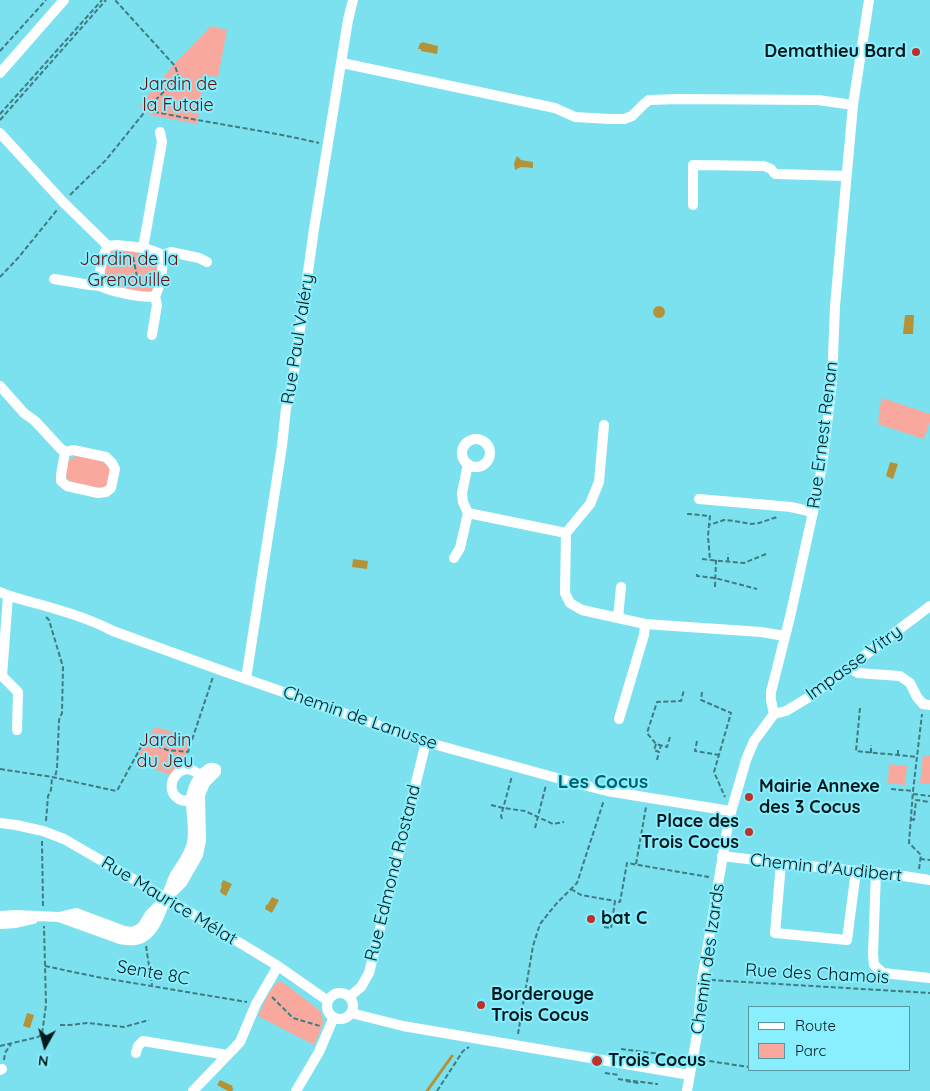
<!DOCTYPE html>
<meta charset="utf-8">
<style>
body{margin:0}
#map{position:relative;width:930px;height:1091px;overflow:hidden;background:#7ce1ef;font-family:Quicksand,sans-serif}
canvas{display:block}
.legend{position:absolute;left:748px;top:1006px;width:162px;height:65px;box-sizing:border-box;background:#89eefd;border:1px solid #5398a3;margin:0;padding:6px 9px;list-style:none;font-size:15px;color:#03181b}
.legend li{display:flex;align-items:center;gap:10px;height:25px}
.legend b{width:25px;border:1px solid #5398a3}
.north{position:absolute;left:20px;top:1021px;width:50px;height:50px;-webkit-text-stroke:4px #89eefd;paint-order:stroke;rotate:187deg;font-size:14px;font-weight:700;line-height:20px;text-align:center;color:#03181b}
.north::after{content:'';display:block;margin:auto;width:18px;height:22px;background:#03181b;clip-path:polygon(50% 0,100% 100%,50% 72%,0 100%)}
</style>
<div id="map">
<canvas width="930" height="1091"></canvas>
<ul class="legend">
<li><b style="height:6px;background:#fff"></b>Route</li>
<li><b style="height:14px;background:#f9a89d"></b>Parc</li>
</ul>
<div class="north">N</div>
</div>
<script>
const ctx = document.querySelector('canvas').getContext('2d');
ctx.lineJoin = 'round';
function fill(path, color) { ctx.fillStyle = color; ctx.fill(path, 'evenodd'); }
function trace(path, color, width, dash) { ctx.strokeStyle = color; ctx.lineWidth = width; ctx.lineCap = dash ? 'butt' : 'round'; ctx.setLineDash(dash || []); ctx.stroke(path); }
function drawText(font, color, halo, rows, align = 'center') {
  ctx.font = font + ' Quicksand,sans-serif'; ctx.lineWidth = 4; ctx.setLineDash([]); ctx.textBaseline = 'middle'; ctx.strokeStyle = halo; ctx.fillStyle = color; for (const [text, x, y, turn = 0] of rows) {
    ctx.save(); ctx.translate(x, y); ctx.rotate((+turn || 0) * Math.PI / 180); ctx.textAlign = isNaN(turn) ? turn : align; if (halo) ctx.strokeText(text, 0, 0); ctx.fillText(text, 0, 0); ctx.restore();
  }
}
fill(new Path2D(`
 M211,26L227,30L218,77L205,75L197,124L151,115L139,106L177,61Z
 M115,249L153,255C165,263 156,283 151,294L109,286L104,280V273L108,255L111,251Z
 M882,398L930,414V421L924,439L878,424L880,406Z
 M76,456C86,458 111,459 110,473C110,477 108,482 108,486L102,489L72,483C61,476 64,461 76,456Z
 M155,727L192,737L181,767L172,776L135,761Z
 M923,755H930V784L920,783Z
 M889,764L907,766L905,785L888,783Z
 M279,981L284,983L319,1010C328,1022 319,1033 314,1045L258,1016C264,1004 269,989 279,981Z`), '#f9a89d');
fill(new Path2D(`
 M422,42L438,46L437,54L421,51V49H418L420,43H422Z
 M517,156L521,160L533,162V168L521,167L515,170L514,163Z
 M653 312a6 6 0 1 1 12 0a6 6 0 1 1-12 0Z
 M905,315H914L913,334H903Z
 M890,462L898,464L893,479L886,476Z
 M353,559L368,561L367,569L352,567Z
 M223,880L232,884L226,896L221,893L220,891L222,886L221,885Z
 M272,897L279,900L272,913L265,909L266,905L268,904Z
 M27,1013L34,1015L30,1028L23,1026Z
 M220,1080L233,1086L232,1088L234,1089L232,1091H228L217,1085Z`), '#b49238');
trace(new Path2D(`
 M427,1091L452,1056`), '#b49238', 3);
trace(new Path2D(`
 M0,51L46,0
 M147,109L151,111C207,123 264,130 319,143
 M0,114L102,0
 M0,120L106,0
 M70,195L106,160L147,109L176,79L178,75L175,66L115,0
 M133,257L139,286
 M0,277L18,258L57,210
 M688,515V514L710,516L709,525
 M766,554L744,563L710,560L708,536L709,525L724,520L734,521L752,524L759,523L777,517
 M702,559L710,560
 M728,562V554
 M697,574V576L715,578L757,589
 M715,587L716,560
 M46,617L49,620L63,667L62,713L59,720L57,769L55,777
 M702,692L701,700L731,713L714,772L725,797
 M860,708L856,751L917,757
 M670,737L667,747L656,744L647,733L657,702L681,701L684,690
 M697,741L695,751L719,755
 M656,744L654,750L659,752L661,745
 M871,753V745
 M898,755V748
 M657,760L659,752
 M0,769L52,777L116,791L118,789L142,745L148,742L167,750L188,752L213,677
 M891,789L913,791
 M913,794L930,796
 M491,805L503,808L525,811L553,824L564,822
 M502,819L501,816L512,776
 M911,819L914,820L916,800L930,802
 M46,821L48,796L51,790L52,777
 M535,828L546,785
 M42,841L43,906
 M920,859L930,860
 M636,864L646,807
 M919,869L921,855L909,843L913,791L922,714
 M571,889L581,895L615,901
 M604,927L611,928L615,901L620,902L627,863L709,877
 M146,946L152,985
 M45,966L97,977L247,1002
 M711,980L930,993
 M272,997L293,1018L320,1026
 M60,1025H70L87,1023L124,1027L149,1020
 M518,1034L533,946L540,924L556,904L577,883L604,800
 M0,1046L38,1037L42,1034L46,1005L44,926
 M621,1049L661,1054V1052
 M4,1060L5,1053L11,1044
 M702,1060L749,1067
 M605,1073L619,1075
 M618,1079L657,1084V1085
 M626,1081L639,1083
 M437,1091L463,1051L469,1047`), '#3e7b83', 2, [5, 2.5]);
trace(new Path2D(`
 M342,63L555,108L575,117L609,119H624L632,116L644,104L649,100L679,99L818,100L853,105
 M0,73L64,0
 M0,133L63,202L108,246
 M693,205V165L764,166L771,169L775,174L846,176
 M117,245C132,247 149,247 162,255C164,265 160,288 155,296C144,299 110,291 100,286C98,274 102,256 108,246Z
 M143,248L162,142L160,132
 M162,255L171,252L199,258L207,262
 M54,279L90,285L100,286
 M152,335L157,305L155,296
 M0,386L24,413L35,421L60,448L65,452
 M462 453a14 14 0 1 1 28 0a14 14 0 1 1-28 0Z
 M73,450L106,457L112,463L115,469L111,488L106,492L98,493L67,486L61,481V475L65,452Z
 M699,499L791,507L813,512
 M468,513L566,533L565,593L570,603L582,610L645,624L761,632L785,636
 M566,533L590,504L599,482L604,425
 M454,558L460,548L468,513L463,502L462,493L468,464
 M0,592C13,598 28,601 42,605C66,612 90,619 113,631L223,671L426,742L575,783L607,791L730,811
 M8,596L2,676L18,692L17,730
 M618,618L621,587
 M849,668L858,673L900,676L910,683L917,697L923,704L930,705
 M246,679L282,446L286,408L292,386L314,229L348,20L353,0
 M774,714L786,711L811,696L930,606
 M619,719L644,635L645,624
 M190,801C187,801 182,801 179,799C159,788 184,751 203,780
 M0,823L16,825L43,831L64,839L166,898L278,966L328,1001
 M722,856L781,863L897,875L930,880
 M781,863L775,933L847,940L856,871
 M876,872L873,954L874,965L883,973L930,978
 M0,916L16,915L59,917L76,913L124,931L134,932L137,930L142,927L150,914L182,883L198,855L201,840L200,795L205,783L216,772V769C210,766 208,769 203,773C181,796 197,817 192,843C189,856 180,866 174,877C165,895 159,937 135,940C130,941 125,940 120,939L59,917
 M0,924L16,923L33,919
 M327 1006a13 13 0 1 1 26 0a13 13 0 1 1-26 0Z
 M349,997L361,987L369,973L426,742
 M351,1013L403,1026L690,1075
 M136,1053L138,1046L143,1041L227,1055
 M0,1070L2,1069
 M193,1091L240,1042L256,1004L278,966
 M296,1091L319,1052L334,1017
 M687,1091L697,1035L702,980L729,819L746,760L754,741L774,714L771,700V692L790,617L813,512L822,466L832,382L835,306L853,105L869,0`), '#fff', 10);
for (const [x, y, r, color] of [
 [916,52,5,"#be302a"],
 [749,797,5,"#be302a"],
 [749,832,5,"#be302a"],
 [591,919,5,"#be302a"],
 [481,1005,5,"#be302a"],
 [597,1061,6,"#be302a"]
]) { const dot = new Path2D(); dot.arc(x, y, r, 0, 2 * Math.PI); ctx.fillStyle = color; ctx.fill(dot); trace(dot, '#89eefd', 2); }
drawText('bold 18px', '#03181b', '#89eefd', [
 ["Demathieu Bard",906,52,"right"],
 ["Mairie Annexe",759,787],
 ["des 3 Cocus",759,808],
 ["Place des",739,822,"right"],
 ["Trois Cocus",739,843,"right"],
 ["bat C",601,919],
 ["Borderouge",491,995],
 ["Trois Cocus",491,1016],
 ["Trois Cocus",608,1061]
], 'left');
drawText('18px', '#63100e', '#89eefd', [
 ["Jardin de",178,85],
 ["la Futaie",178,106],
 ["Jardin de la",129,260],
 ["Grenouille",129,281],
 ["Jardin",165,741],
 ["du Jeu",165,762]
]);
drawText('18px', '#03181b', '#89eefd', [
 ["Rue Paul Valéry",298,339,-81],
 ["Rue Ernest Renan",823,435,-83],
 ["Impasse Vitry",854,663,-36],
 ["Chemin de Lanusse",360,718,19],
 ["Chemin d'Audibert",826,868,6],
 ["Rue Edmond Rostand",393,873,-76],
 ["Rue Maurice Mélat",169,901,31],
 ["Chemin des Izards",708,959,-82],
 ["Sente 8C",153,973,10],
 ["Rue des Chamois",817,974,3]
]);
drawText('bold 19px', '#00606a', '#89eefd', [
 ["Les Cocus",603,782]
]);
</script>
